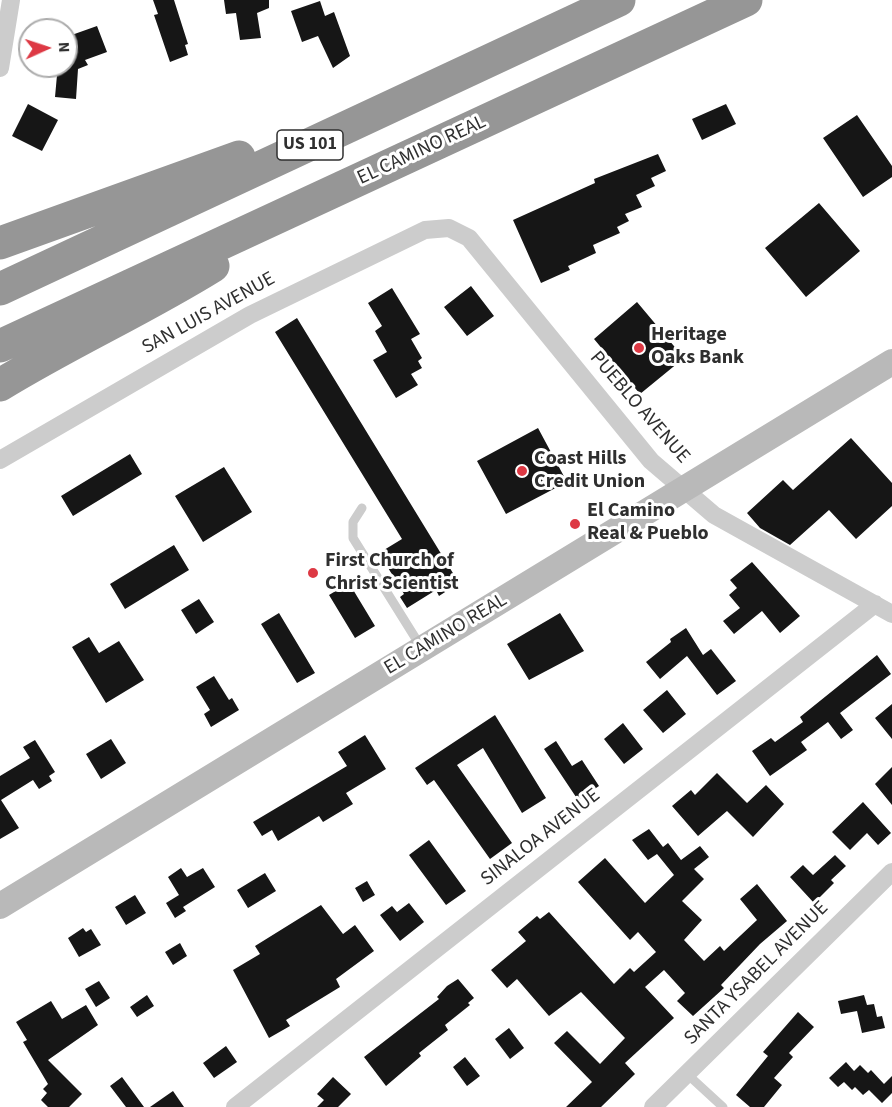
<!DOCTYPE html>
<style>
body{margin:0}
#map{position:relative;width:892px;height:1107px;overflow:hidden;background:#fff;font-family:"Source Sans 3",sans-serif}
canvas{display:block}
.north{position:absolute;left:18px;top:18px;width:60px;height:60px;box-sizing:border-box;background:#fff;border:2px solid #acacac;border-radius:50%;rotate:87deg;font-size:16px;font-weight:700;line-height:24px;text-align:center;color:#2f2f2f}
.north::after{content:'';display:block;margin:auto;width:21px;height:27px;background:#dd3944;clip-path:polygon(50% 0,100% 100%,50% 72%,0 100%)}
</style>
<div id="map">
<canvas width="892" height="1107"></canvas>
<div class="north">N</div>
</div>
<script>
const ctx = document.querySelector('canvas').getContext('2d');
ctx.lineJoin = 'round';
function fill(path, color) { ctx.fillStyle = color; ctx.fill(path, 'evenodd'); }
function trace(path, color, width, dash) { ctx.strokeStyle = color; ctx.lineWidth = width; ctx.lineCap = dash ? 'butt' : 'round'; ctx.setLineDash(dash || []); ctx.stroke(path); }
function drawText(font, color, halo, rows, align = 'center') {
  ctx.font = font + ' "Source Sans 3",sans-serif'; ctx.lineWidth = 6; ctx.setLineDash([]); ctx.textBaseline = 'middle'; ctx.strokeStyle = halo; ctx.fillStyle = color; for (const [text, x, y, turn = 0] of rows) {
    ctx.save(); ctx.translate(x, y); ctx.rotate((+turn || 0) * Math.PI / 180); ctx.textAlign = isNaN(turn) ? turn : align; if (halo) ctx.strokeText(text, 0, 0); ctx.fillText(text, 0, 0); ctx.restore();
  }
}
fill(new Path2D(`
 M153,0H174L188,44L185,45L188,55L170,62L154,15L158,14Z
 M224,0H269V8L257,13L261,38L240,40L236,13L226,14Z
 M320,1L325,16L334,12L350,56L333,68L318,36L302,42L291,11Z
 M97,26L107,52L85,60L88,65L78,69L76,99L55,97L57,75L53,66H66V37Z
 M28,104L58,120L42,151L12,136Z
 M726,104L736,124L702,140L692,119Z
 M857,115L892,166V177L863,197L823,138Z
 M658,154L666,171L651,178L655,186L636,195L642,207L625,214L629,221L617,227L620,233L593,245L596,253L568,266L570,270L541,283L513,220L595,183L594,179Z
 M819,203L860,251L806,297L765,248Z
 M471,286L494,316L467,336L444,307Z
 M392,288L420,334L411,339L422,358L418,361L422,368L411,374L418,385L396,398L373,360L387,352L375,331L382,326L368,303Z
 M637,302L684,358L640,394L594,339Z
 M297,318L459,583L439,596L436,590L407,608L400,597L404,594L379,553L402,539L275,332Z
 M538,428L567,482L506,514L477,461Z
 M851,438L892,483V506L856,539L829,510L790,545L760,528L747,513L783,480L793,490Z
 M130,454L142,474L73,516L61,496Z
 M224,467L252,512L203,542L175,496Z
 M174,545L189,570L125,609L110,584Z
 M752,562L800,616L780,633L762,611L734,634L723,621L740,608L729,595L737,588L730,580Z
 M349,583L375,626L355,638L329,595Z
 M199,599L214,622L196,634L181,610Z
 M279,613L315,673L297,683L261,624Z
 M560,613L584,651L529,680L507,644Z
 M686,628L703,655L711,649L736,681L717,695L687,656L660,679L646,662L671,642L670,639Z
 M89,637L99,653L119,641L144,680L106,703L72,647Z
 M877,655L891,674L840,713L853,730L841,739L828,722L801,742L807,750L770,776L752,751L771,738L775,742L803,722L800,717Z
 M214,676L229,700L232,698L239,710L211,727L204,714L210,710L196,687Z
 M667,690L686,714L663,733L643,710Z
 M892,704V739L875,718Z
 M495,715L546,798L522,813L483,748L457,765L512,843L490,859L434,780L427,785L415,768Z
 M623,723L643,749L624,764L604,739Z
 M365,735L386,769L346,793L353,804L323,822L319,816L278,841L272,830L262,836L253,822L347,766L338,752Z
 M111,739L126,763L101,779L86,754Z
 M35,740L55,772L49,776L52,781L39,789L33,780L1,800L19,828L0,839V776L30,758L23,747Z
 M556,741L572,766L582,760L599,786L578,800L544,749Z
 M892,767V805L875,784Z
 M717,773L747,803L766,785L784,804L753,837L727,811L698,836L672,806L691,790L695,795Z
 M863,802L891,833L878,845L867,833L850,850L832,832Z
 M649,829L663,847L668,843L681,860L700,846L709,857L694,869L704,879L682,901L702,920L684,940L704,961L720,946L724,951L757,920L740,899L757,884L787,921L760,944L721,985L724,988L693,1016L677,1001L685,993L664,970L645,987L674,1018L625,1063L635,1074L601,1107H566L592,1082L554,1043L567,1031L600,1064L625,1038L581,992L549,1016L517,979L507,988L491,970L526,941L518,932L537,916L540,919L549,912L614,984L630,968L634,972L656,952L638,932L630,940L578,882L605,858L645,903L674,875L657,854L648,860L632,840Z
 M429,840L466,891L446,905L409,855Z
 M835,855L846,866L831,880L834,883L814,903L790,877L803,865L813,875Z
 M181,868L187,877L203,868L215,887L183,907L186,911L175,918L166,903L179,895L168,877Z
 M265,873L276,891L248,908L237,890Z
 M367,881L375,895L363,902L355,888Z
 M135,895L146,913L126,925L115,907Z
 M409,903L424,922L400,941L380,915L392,906L397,912Z
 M321,905L343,934L355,925L374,951L336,979L340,987L286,1020L290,1026L269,1038L233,970L260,954L255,946Z
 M83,928L86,932L91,929L101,945L79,957L68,938Z
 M180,943L187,956L173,965L165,952Z
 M458,979L474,998L468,1003L470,1005L445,1025L448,1030L419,1053L421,1056L386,1086L364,1057L439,999L437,997L447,986Z
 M99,981L110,998L96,1007L85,989Z
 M147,995L154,1006L137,1017L130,1007Z
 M864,995L867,1005L874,1004L877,1017L882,1016L885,1028L862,1033L857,1011L841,1014L838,1001Z
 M51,1001L62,1019L86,1005L98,1025L48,1060L82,1094L69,1107H48L41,1100L47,1093L43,1089L48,1084L23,1042L27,1040L16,1022Z
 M798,1012L814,1027L789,1053L793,1057L774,1078L782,1085L764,1107H750L736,1095L768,1056L763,1052Z
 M509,1028L524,1048L510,1059L495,1039Z
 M226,1046L237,1062L214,1078L203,1063Z
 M465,1057L480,1076L467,1086L453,1067Z
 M846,1062L854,1071L860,1065L868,1073L871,1070L884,1084L892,1076V1093L882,1103L869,1090L863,1095L855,1087L852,1090L844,1082L838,1087L829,1078Z
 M122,1077L144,1107H126L110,1086Z
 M333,1077L351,1094L338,1107H317L324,1100L317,1094Z
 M173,1091L184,1107H150Z`), '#161616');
trace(new Path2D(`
 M362,508L353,522V538L421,647
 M687,1074L723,1107`), '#ccc', 9);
trace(new Path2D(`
 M0,68L11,0
 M0,460L250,315L425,230L449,228L469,238L651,461L714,515L892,614
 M235,1107L875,604
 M653,1107L892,872`), '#ccc', 18);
trace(new Path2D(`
 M0,906L892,362`), '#b9b9b9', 26);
trace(new Path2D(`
 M0,243L239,157
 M0,289L619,0
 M0,346L746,0
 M0,385C70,342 144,309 213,266`), '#969696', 33);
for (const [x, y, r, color] of [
 [639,348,6,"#dd3944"],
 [522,471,6,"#dd3944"],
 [575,524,6,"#dd3944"],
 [313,573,6,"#dd3944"]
]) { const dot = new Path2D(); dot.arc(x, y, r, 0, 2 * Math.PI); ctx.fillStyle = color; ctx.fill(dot); trace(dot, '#fff', 2); }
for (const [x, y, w] of [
 [310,145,66]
]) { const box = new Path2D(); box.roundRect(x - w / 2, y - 15, w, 30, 4.5); ctx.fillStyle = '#fff'; ctx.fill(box); trace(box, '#2f2f2f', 1.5); }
drawText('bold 18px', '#2f2f2f', null, [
 ["US 101",310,145]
]);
drawText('20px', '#2f2f2f', '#fff', [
 ["EL CAMINO REAL",422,151,-25],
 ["SAN LUIS AVENUE",209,314,-29],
 ["PUEBLO AVENUE",639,408,49],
 ["EL CAMINO REAL",446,635,-31],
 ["SINALOA AVENUE",541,838,-38],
 ["SANTA YSABEL AVENUE",757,974,-45]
]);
drawText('bold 20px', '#2f2f2f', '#fff', [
 ["Heritage",651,336],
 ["Oaks Bank",651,359],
 ["Coast Hills",534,460],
 ["Credit Union",534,483],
 ["El Camino",587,512],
 ["Real & Pueblo",587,535],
 ["First Church of",325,562],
 ["Christ Scientist",325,585]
], 'left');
</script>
